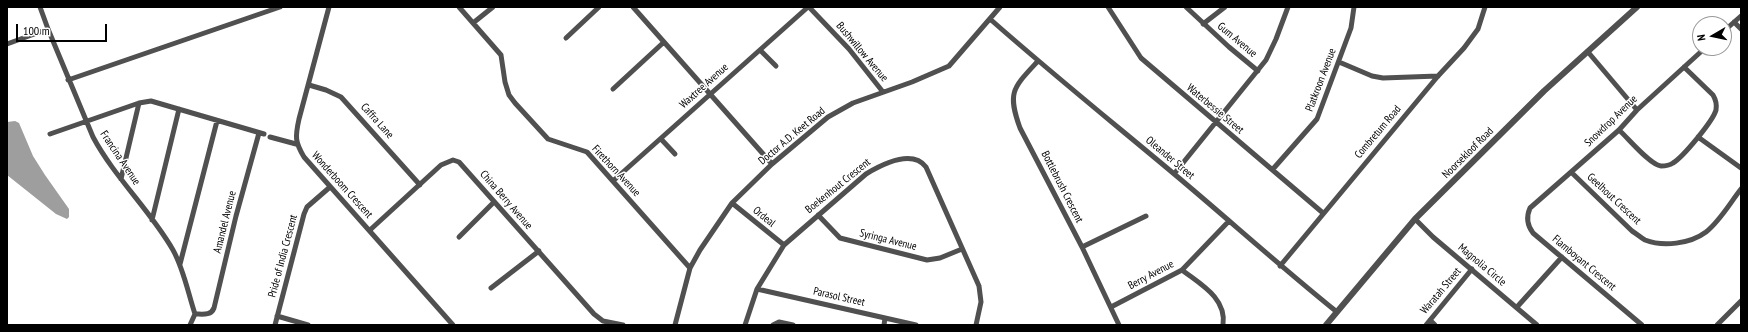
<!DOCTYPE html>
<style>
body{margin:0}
#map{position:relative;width:1748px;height:332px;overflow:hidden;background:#fff;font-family:"PT Sans Narrow",sans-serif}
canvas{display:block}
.frame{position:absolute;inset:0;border:8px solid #000;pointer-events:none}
.north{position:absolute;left:1692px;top:16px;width:40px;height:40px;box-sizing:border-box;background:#fff;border:1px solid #999;border-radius:50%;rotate:261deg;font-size:11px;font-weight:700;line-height:16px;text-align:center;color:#000}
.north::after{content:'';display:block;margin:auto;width:14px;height:18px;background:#000;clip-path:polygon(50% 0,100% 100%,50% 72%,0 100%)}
.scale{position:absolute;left:16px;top:24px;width:91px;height:18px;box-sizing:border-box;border:2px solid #000;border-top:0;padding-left:5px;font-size:12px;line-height:14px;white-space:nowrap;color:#000;-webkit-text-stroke:3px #fff;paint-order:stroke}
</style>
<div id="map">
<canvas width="1748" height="332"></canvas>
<div class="frame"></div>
<div class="north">N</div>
<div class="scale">100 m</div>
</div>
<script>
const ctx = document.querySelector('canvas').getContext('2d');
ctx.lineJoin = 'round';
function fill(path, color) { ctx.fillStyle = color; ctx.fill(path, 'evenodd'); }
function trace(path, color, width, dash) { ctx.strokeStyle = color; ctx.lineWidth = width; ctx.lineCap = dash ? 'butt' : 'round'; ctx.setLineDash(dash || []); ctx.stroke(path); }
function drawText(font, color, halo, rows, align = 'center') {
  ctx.font = font + ' "PT Sans Narrow",sans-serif'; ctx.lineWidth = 3; ctx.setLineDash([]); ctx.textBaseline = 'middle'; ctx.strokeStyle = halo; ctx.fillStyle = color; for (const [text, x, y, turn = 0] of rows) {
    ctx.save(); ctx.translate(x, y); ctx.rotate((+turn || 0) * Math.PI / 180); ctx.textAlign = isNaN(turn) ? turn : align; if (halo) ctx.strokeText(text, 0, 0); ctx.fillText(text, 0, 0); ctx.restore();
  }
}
fill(new Path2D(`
 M15,121L19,123L33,156L45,175L69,209V217L67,219L56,214L7,175V122Z`), '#9e9e9e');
trace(new Path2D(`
 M40,7L48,29L93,137C115,178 150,210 173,250C184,270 188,293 195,314
 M329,7L299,119C295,137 295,142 304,157L453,325
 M459,7L501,55L505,82L509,95L515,103L548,139L587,152L690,268
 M633,7L772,164
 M809,7L849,49L883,92
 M1108,7L1141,58L1323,213
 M1186,7L1229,47L1258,71
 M990,19C1050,72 1112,122 1173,173C1228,219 1281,267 1337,312
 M1734,22L1741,29
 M473,23L493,7
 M1203,24L1225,7
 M1724,31L1741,16
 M566,38L599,7
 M7,44L48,29
 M760,50L776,66
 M1588,52L1637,110
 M1038,61C1013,88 1007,92 1020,128L1082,247L1119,325
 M1339,62L1372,76L1383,78L1438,76
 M68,80L280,7
 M309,85L326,90L341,97L420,185
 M613,89L664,42
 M1619,130C1628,138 1650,165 1661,166C1665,166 1670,165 1673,163C1683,157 1713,121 1716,110C1717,104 1716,100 1713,95L1684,67
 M50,134L139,103L151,101L264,134
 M270,137L296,144
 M1698,137L1741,168
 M661,139L675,154
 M1273,169L1317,119L1351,28L1354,7
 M1571,172L1632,231C1637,234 1641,238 1645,240C1663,247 1690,244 1706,232C1720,221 1730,203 1741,189
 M1174,174L1266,60L1276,39L1288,7
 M121,179L139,103
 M613,181L808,7
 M732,203L784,245
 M818,215L840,238L927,260L940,258L962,249
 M1415,219L1433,237L1537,325
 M152,220L179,109
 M370,230L441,165L453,160L459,162L594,314L603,321L623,325
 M459,237L493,203
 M1082,247L1146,216
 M180,264L217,121
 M1280,266L1438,76L1464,48L1478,29L1485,7
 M1182,270C1200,284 1227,298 1223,325
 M491,288L539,251
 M757,289L916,325
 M1111,307L1182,270L1229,221
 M1517,307L1562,257
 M195,314C202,314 211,316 214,308L236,216L259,133
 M277,316L308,325
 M1430,320L1435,325
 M190,325L195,314
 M275,325L304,214L307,207L330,187
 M675,325L690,268L700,250L732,203L772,164L828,117L853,103L912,82L949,66L1000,7
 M745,325L757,289L784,245L866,174C881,165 912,149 926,167L979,286L981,302L976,325
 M773,325L779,322L793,325
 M884,325L885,318
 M1426,325L1472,269
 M1642,325L1533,233C1527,225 1526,217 1530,208L1619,130L1637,110L1705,48
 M1717,325L1741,301`), '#505050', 5);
trace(new Path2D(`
 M1326,325L1415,219L1544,91L1637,7`), '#505050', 6);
drawText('11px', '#000', '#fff', [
 ["Gum Avenue",1237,40,40],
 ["Bushwillow Avenue",862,52,50],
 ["Platkroon Avenue",1321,80,-69],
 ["Waxtree Avenue",704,86,-42],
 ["Waterbessie Street",1215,109,40],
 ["Caffra Lane",377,121,48],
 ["Snowdrop Avenue",1611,121,-44],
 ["Combretum Road",1378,132,-50],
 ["Doctor A.D. Keet Road",792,136,-40],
 ["Noorsekloof Road",1468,153,-45],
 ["Francina Avenue",120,158,56],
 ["Oleander Street",1170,158,40],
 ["Firethorn Avenue",616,171,47],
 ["Wonderboom Crescent",342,185,48],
 ["Boekenhout Crescent",838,186,-39],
 ["Bottlebrush Crescent",1062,187,63],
 ["Geelhout Crescent",1614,199,43],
 ["China Berry Avenue",506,200,49],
 ["Ordeal",764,217,39],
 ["Amandel Avenue",225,222,-76],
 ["Syringa Avenue",888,240,14],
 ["Pride of India Crescent",283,256,-75],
 ["Flamboyant Crescent",1584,263,40],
 ["Magnolia Circle",1482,265,40],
 ["Berry Avenue",1151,275,-28],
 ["Waratah Street",1441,291,-50],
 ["Parasol Street",839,297,13]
]);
</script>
